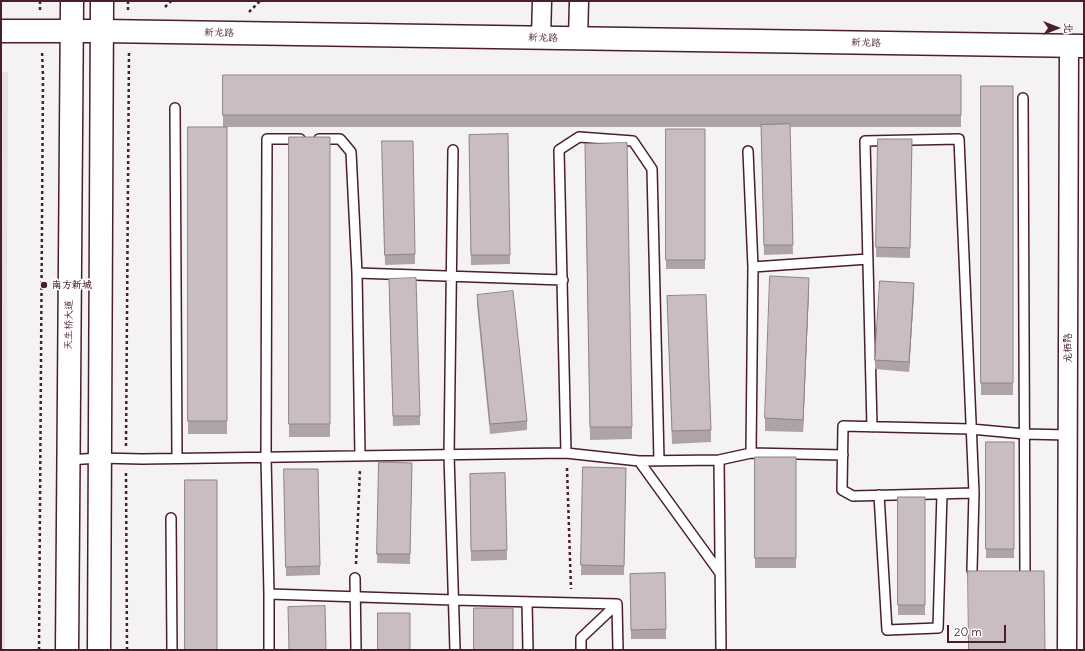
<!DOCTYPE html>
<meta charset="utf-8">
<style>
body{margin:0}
#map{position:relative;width:1085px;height:651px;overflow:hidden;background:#f4f2f2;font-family:Delius,"LXGW WenKai TC",sans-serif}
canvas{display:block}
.frame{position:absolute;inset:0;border:2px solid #4a1f2b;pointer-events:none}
.north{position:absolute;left:1037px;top:8px;width:40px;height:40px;-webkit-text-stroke:3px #fff;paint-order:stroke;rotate:90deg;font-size:11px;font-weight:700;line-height:16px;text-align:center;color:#4a1f2b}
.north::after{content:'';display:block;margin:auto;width:14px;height:18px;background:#4a1f2b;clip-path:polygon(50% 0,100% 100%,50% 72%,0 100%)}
.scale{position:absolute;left:947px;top:625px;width:59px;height:18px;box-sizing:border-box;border:2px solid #4a1f2b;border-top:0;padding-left:5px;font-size:12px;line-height:14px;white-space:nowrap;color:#4a1f2b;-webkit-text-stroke:3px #fff;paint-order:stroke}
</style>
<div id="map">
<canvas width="1085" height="651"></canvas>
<div class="frame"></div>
<div class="north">北</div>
<div class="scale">20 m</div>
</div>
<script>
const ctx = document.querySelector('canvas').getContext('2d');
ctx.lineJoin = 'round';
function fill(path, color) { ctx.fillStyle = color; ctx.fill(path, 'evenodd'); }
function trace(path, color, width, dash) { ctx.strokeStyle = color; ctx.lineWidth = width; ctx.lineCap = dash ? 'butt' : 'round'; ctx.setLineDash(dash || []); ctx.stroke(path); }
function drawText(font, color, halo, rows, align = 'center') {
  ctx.font = font + ' Delius,"LXGW WenKai TC",sans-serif'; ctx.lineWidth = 3.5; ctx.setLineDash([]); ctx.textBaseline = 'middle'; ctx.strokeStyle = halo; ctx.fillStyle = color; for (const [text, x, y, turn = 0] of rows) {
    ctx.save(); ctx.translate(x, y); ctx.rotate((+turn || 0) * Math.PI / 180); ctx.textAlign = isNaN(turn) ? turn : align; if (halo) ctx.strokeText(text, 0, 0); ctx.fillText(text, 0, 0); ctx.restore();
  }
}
fill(new Path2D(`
 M1,72H8L5,650H1Z`), '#e7e2e3');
const service = new Path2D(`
 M1023,98L1025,572
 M175,108L177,458
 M319,139H340L351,152L357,273L360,456
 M453,150L449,455L455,650
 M748,151L753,267L751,453
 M753,267L868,259
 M357,273L563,280
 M872,427L865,141L959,139L974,493L972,570
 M566,453L559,150L579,137L633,141L652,169L659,460
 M68,460L99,458L142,459L566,453L639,461L719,460L751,453L843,455
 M719,460L721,650
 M639,461L720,573
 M974,493L853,496L842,490L843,426L971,429L1025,434L1068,435
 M879,495L887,630L938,628L942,494
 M171,518L172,650
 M355,578L356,650
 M269,594L453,600L617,604L618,650
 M527,602L528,650
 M269,650V594L266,457L267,139H300
 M581,650V638L617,604`);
const minor = new Path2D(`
 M541,38L542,1
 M578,39L579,1
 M1067,650L1069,46`);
const tertiary = new Path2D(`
 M1,31H102L1084,46`);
const primary = new Path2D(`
 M67,650L72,1
 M99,650L102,1`);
trace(service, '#4a1f2b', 12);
trace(minor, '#4a1f2b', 21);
trace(tertiary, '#4a1f2b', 25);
trace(primary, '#4a1f2b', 25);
trace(new Path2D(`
 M40,1V10
 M128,1V12
 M165,7L171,1
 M249,12L260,1
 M126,446L129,53
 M567,468L571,589
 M126,473L127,650
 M356,564L360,469
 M39,650L43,77L42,51`), '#4a1f2b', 2.5, [3, 3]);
trace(service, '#fff', 9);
trace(minor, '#fff', 18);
trace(tertiary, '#fff', 22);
trace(primary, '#fff', 22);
fill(new Path2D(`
 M223,75H961V127H790L793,254L764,255L761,127H227V434H188V127H223Z
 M981,86H1013V395H981Z
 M666,129H705V269H666Z
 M508,134L510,264L471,265L469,135Z
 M289,137H330V437H289Z
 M878,139H912L910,258L876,257Z
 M382,151L415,254V264L385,265Z
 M585,156L632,427V439L590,440Z
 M389,289L420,416V425L393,426Z
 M809,290L803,432L765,431V418Z
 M914,293L909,372L875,369V360Z
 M477,295L527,421V430L490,434L477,305Z
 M667,296L711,430V442L672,444Z
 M986,442H1014V558H986Z
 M755,457H796V568H755Z
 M379,462L412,463L410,564L377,563Z
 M583,467L626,468L624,575H581Z
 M505,473L507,560L471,561L470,474Z
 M284,479L320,566V575L286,576Z
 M898,497H925V615H898Z
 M665,573L666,639H631L630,574Z`), '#aea3a6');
fill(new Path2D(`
 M809,278V290L803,432V420Z
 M914,283V293L909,372V362Z`), '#8d8487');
const building = new Path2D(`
 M223,75H961V115H223Z
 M981,86H1013V383H981Z
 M790,124L793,245H764L761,125Z
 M188,127H227V421H188Z
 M666,129H705V260H666Z
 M508,134L510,255H471L469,135Z
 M289,137H330V424H289Z
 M878,139H912L910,248L876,247Z
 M382,141H413L415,254L385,255Z
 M627,143L632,427H590L585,144Z
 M770,276L809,278L803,420L765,418Z
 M416,278L420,416H393L389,279Z
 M880,281L914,283L909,362L875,360Z
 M513,291L527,421L490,424L477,295Z
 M706,295L711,430L672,431L667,296Z
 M986,442H1014V549H986Z
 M755,457H796V558H755Z
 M379,462L412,463L410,554H377Z
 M583,467L626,468L624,566L581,565Z
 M284,469H318L320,566L286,567Z
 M505,473L507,550L471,551L470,474Z
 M185,480H217V650H185Z
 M898,497H925V605H898Z
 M968,571H1044L1045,650H969Z
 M665,573L666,629L631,630L630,574Z
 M325,606L326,650H289L288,607Z
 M474,608H513V650H474Z
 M378,613H410V650H378Z`);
fill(building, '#cabdc1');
trace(building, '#8d8487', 1);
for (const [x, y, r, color] of [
 [44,285,4,"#4a1f2b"]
]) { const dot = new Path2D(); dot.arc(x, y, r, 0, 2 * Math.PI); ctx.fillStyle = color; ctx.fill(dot); trace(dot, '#fff', 1.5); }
drawText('10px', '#4a1f2b', '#fff', [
 ["新龙路",219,33,1],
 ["新龙路",543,38,1],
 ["新龙路",866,43,1],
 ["天生桥大道",69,325,-89],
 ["龙栖路",1068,348,-90]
]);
drawText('bold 10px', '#4a1f2b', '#fff', [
 ["南方新城",52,285]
], 'left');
</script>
